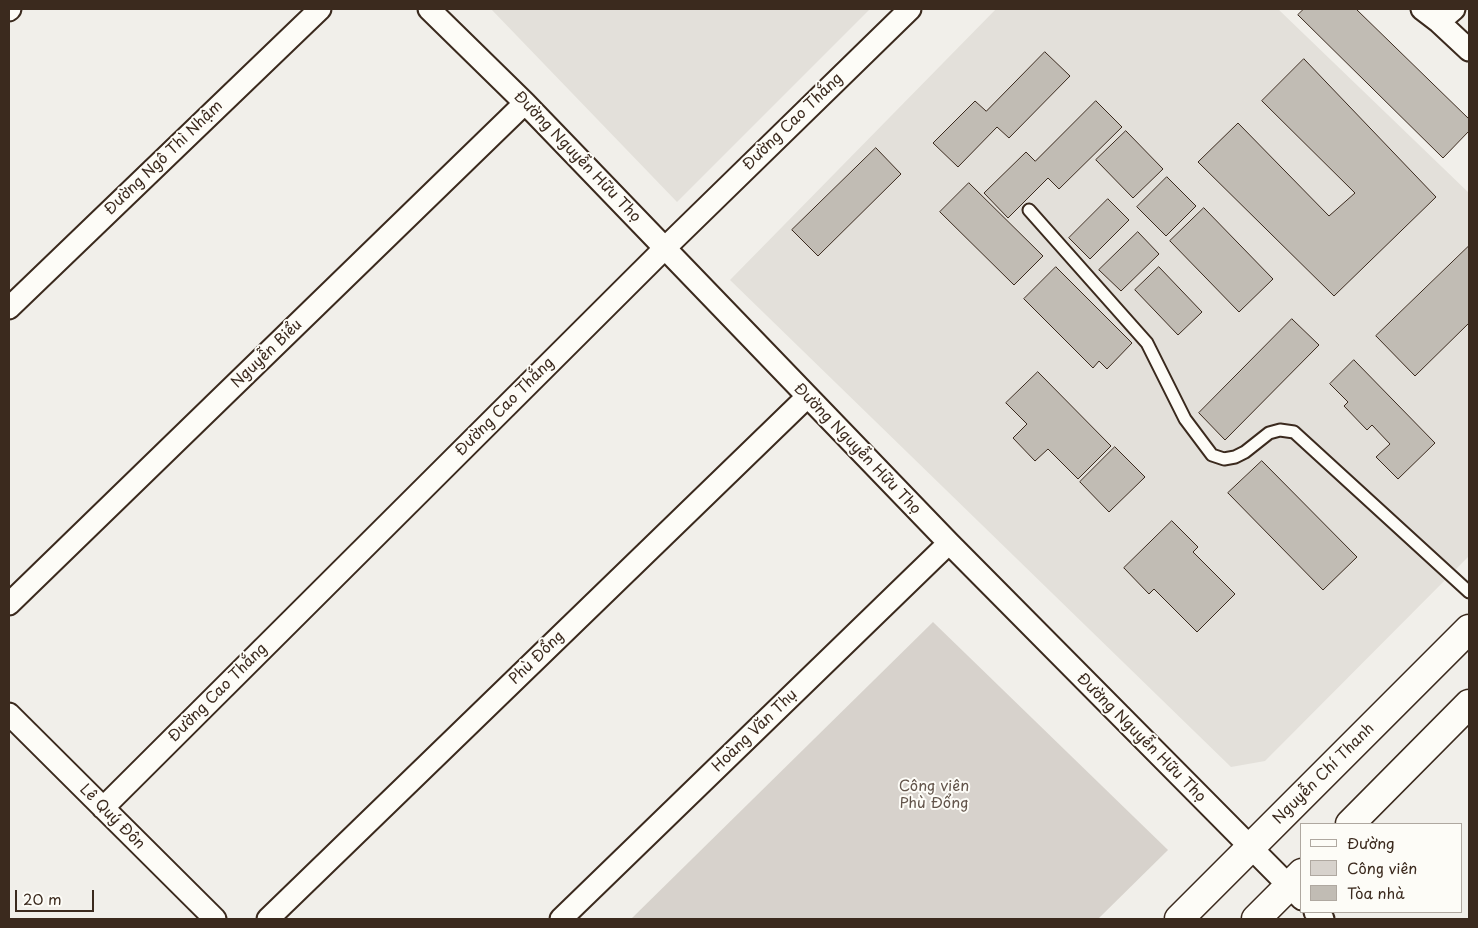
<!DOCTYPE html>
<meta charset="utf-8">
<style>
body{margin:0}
#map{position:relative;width:1478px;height:928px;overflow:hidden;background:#f1efea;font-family:"Playpen Sans",sans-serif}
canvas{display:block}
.frame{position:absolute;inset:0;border:10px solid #3b2a1e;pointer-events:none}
.legend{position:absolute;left:1300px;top:823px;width:162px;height:90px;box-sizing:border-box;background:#fdfcf7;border:1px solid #afa8a0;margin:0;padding:6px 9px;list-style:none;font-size:15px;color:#3b2a1e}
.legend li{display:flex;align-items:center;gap:10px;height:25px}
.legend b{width:25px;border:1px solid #afa8a0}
.scale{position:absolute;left:15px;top:890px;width:79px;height:22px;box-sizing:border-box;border:2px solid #3b2a1e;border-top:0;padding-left:6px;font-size:15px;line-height:18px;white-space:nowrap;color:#3b2a1e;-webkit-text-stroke:4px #fdfcf7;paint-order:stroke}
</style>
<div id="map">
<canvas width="1478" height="928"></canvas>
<div class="frame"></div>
<ul class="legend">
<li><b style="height:6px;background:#fdfcf7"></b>Đường</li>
<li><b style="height:14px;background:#d7d2cc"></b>Công viên</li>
<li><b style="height:14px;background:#c1bcb4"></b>Tòa nhà</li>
</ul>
<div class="scale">20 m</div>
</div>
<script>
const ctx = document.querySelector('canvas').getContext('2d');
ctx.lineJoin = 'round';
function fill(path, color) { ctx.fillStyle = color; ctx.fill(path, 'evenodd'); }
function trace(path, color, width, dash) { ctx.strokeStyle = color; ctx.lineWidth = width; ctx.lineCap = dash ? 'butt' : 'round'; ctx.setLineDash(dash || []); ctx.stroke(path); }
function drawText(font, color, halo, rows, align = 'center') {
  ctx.font = font + ' "Playpen Sans",sans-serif'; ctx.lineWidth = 4; ctx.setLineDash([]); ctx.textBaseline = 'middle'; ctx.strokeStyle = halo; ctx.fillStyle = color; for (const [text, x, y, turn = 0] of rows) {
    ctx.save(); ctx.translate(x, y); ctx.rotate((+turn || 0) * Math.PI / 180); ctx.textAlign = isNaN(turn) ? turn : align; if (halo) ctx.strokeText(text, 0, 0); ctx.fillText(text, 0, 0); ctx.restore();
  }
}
fill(new Path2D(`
 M491,9H870L677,202Z
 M996,9H1278L1469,193V556L1265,761L1231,767L730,280Z`), '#e3e0da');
fill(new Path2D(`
 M933,622L1168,850L1098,919H631Z`), '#d7d2cc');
const building = new Path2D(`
 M1304,9H1356L1469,119V131L1443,158L1298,15Z
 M1045,52L1070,76L1009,138L997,127L958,167L933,143L975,101L986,111Z
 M1304,59L1436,197L1334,296L1198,162L1238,123L1329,216L1355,193L1262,101Z
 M1096,101L1122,127L1059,189L1048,178L1008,218L984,193L1026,152L1035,161Z
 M1126,131L1163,169L1133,198L1096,160Z
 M876,148L901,174L818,256L792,230Z
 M1167,177L1196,206L1166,236L1137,207Z
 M969,183L1043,256L1014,285L940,212Z
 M1108,199L1129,220L1090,259L1069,238Z
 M1204,208L1273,279L1239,312L1170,241Z
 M1138,232L1159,254L1121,291L1099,270Z
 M1469,246V323L1415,376L1376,336Z
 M1056,267L1132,343L1107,369L1099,361L1093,368L1024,299Z
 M1159,267L1202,312L1178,335L1135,290Z
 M1292,319L1319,345L1225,440L1199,413Z
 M1354,360L1435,443L1398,479L1376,457L1390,444L1372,425L1367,430L1344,406L1348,402L1330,384Z
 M1038,372L1111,446L1078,479L1048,449L1035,461L1013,438L1027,424L1006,403Z
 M1115,447L1145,477L1109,512L1080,482Z
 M1262,461L1357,557L1323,590L1228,493Z
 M1172,521L1198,547L1193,552L1235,594L1197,632L1154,589L1149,594L1124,568Z`);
fill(building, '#c1bcb4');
trace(building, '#3b2a1e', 1);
const service = new Path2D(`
 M1029,210L1147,343L1185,419L1212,455L1224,459L1235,457L1245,452L1269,433L1280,430L1294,432L1469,592`);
const minor = new Path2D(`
 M429,9L525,103L949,543L1302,899
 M1422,9L1439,22L1454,9
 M9,10L10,9
 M1439,22L1469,50
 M9,308L320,9
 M9,604L525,103
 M9,714L215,919
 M103,808L665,248L910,9
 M1315,912L1323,919
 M268,919L807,397
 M561,919L949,543`);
const primary = new Path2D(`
 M1350,824L1469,704
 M1179,919L1469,629
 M1256,919L1302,873`);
trace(service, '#3b2a1e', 15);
trace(minor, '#3b2a1e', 25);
trace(primary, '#3b2a1e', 31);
trace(service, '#fdfcf7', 11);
trace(minor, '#fdfcf7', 21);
trace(primary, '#fdfcf7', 28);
drawText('15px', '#3b2a1e', '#fdfcf7', [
 ["Đường Cao Thắng",793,122,-44],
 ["Đường Nguyễn Hữu Thọ",577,157,46],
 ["Đường Ngô Thì Nhậm",164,158,-44],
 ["Nguyễn Biểu",267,354,-44],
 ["Đường Cao Thắng",505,407,-45],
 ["Đường Nguyễn Hữu Thọ",857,449,46],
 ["Phù Đổng",537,658,-44],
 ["Đường Cao Thắng",218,693,-45],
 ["Hoàng Văn Thụ",755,731,-44],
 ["Đường Nguyễn Hữu Thọ",1141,738,45],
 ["Nguyễn Chí Thanh",1324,774,-45],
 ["Lê Quý Đôn",112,817,45]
]);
drawText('15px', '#62544a', '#fdfcf7', [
 ["Công viên",934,787],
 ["Phù Đổng",934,804]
]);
</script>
